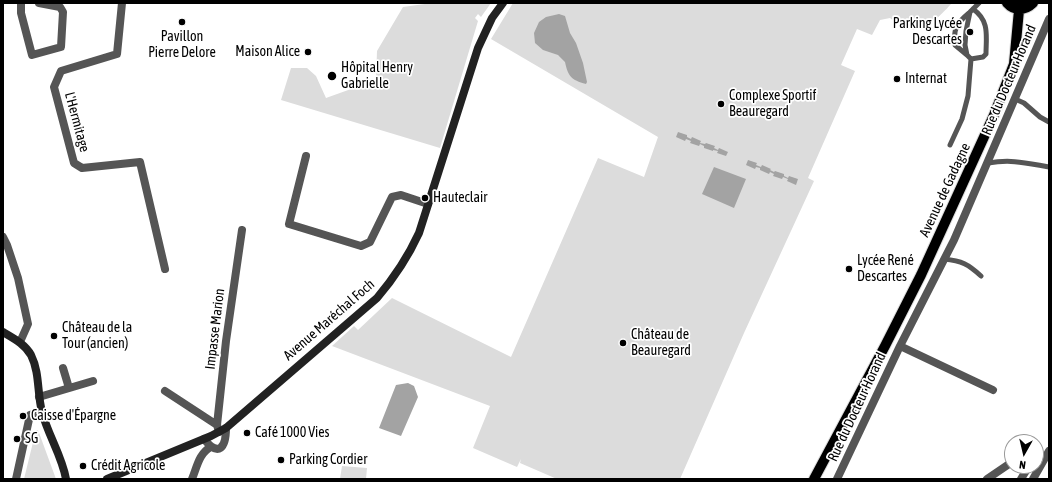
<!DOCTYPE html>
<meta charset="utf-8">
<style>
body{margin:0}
#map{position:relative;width:1052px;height:482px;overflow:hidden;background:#fff;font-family:"Asap Condensed",sans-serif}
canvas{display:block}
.frame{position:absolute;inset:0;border:4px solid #000;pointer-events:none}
.north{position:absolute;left:1004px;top:434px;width:40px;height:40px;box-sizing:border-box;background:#fff;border:1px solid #999;border-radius:50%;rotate:188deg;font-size:11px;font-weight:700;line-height:16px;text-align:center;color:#000}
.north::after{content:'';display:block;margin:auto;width:14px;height:18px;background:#000;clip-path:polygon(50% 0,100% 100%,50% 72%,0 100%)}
</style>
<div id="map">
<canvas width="1052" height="482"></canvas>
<div class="frame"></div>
<div class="north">N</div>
</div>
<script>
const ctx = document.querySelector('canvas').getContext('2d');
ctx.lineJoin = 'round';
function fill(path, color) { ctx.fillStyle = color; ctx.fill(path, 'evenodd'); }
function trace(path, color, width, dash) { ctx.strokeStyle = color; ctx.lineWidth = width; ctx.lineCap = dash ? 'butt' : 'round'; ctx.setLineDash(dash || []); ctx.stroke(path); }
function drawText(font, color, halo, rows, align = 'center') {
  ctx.font = font + ' "Asap Condensed",sans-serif'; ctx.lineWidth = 3.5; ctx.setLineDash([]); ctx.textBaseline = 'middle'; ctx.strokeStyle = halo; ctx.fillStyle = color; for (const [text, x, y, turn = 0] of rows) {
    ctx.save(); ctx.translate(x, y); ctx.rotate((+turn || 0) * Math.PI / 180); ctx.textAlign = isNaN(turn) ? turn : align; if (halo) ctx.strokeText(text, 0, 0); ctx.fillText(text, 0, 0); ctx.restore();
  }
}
fill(new Path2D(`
 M432,3H491L481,17L478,14L475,18L478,21L440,148L281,100L291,68H307L316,76L326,98L376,80L377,51L403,7Z
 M513,3H952C942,14 923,35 906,28C901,26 895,22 890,18L880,20L872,35L857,29L841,65L855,71L808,178L814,181L744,333L680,479H557L520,463L521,459L517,467L473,448L490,406L332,346L354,326L358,330L392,298L511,357L598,158L644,177L658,137L491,39Z
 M36,430H38L56,479H24Z
 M342,466L367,468L366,479H340Z`), '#dcdcdc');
fill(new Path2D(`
 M559,14L565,16L570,33L576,43L583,63L587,82L586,84C571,80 568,76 565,62L558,55L543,50L535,43L534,33L539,22L546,17Z
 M678,132L687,135V137L691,139L692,137L701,141L700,143L705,144L706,143L715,146L714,148L718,150L719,148L728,152L726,156L717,153L718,151L713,150V151L704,148V146L700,144L699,146L690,143L691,141L686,139L685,141L676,137Z
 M748,160L757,163L756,165L761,167L762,165L771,169L770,170L774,172L775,171L784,174V176L788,178L789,176L798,179L796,185L787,181L788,179L783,177L782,179L773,176L774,174L770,172L769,174L760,170V168L756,167L755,169L746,165Z
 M714,167L746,179L734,208L702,194Z
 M408,383L414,386L418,397L401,436L379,428L396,385Z`), '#a3a3a3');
const primary = new Path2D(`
 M1007,3C1014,11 1025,11 1033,3
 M814,479L885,346L921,275L994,115L1014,64L1019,10`);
trace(primary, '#dbdbdb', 12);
trace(new Path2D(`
 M967,55L955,45C953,28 957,23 969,13
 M971,59L983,57L986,54C986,36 990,21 973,9
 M971,59L967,55L965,45L966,31L970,12L979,3
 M1015,99L1024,103L1040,117L1049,122
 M950,145L962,119L968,96L971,59
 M988,163C1012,159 1026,163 1049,167
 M944,259C962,261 968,264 981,276`), '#555', 5);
trace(new Path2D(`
 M21,3V13L32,55L61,47L63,12L60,7L39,3
 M122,3L117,54L61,71L54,87L74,163L82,168L140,162L165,269
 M306,156L289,224L361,246L370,242L392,197L401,195L428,204
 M3,237L7,245L18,278L28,324L20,342
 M900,346L993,390
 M63,368L69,388
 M165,391L217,425
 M39,397L93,381
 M219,432L217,425L226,341L242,230
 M204,439C219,458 226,447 226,428
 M16,479L30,415L42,412
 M192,479C197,467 199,453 211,447
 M837,479L900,346L954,240L1049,19
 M987,479L1012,462
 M1021,479L1029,466
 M1033,479L1049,451`), '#555', 8);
trace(new Path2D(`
 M3,332C13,338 25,344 31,355C40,373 37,393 42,412C48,435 62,456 66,479
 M107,479L211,436L226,428L377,298C394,278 408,257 419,233L478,48L492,18L503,3`), '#222', 8);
trace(primary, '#000', 10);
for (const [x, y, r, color] of [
 [182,22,4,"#000"],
 [970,32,4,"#000"],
 [308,52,4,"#000"],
 [332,76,5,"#000"],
 [897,79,4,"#000"],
 [721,104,4,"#000"],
 [425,198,4,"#000"],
 [849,269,4,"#000"],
 [54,336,4,"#000"],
 [623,343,4,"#000"],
 [23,416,4,"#000"],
 [247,433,4,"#000"],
 [17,439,4,"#000"],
 [281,460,4,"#000"],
 [83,466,4,"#000"]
]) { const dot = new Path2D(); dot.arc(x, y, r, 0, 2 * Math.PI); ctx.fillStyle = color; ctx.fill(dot); trace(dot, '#fff', 1.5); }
drawText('14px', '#000', '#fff', [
 ["Parking Lycée",962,24,"right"],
 ["Descartes",962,40,"right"],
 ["Pavillon",182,37,"center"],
 ["Pierre Delore",182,53,"center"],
 ["Maison Alice",300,52,"right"],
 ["Hôpital Henry",341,68],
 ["Gabrielle",341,84],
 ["Internat",905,79],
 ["Complexe Sportif",729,96],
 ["Beauregard",729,112],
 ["Hauteclair",433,198],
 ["Lycée René",857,261],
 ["Descartes",857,277],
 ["Château de la",62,328],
 ["Tour (ancien)",62,344],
 ["Château de",631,335],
 ["Beauregard",631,351],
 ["Caisse d'Épargne",31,416],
 ["Café 1000 Vies",255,433],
 ["SG",25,439],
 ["Parking Cordier",289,460],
 ["Crédit Agricole",91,466]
], 'left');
drawText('14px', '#000', '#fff', [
 ["Rue du Docteur Horand",1009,80,-67],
 ["L'Hermitage",77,122,75],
 ["Avenue de Gadagne",945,190,-65],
 ["Avenue Maréchal Foch",329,320,-41],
 ["Impasse Marion",215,329,-83],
 ["Rue du Docteur Horand",857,407,-65]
]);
</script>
